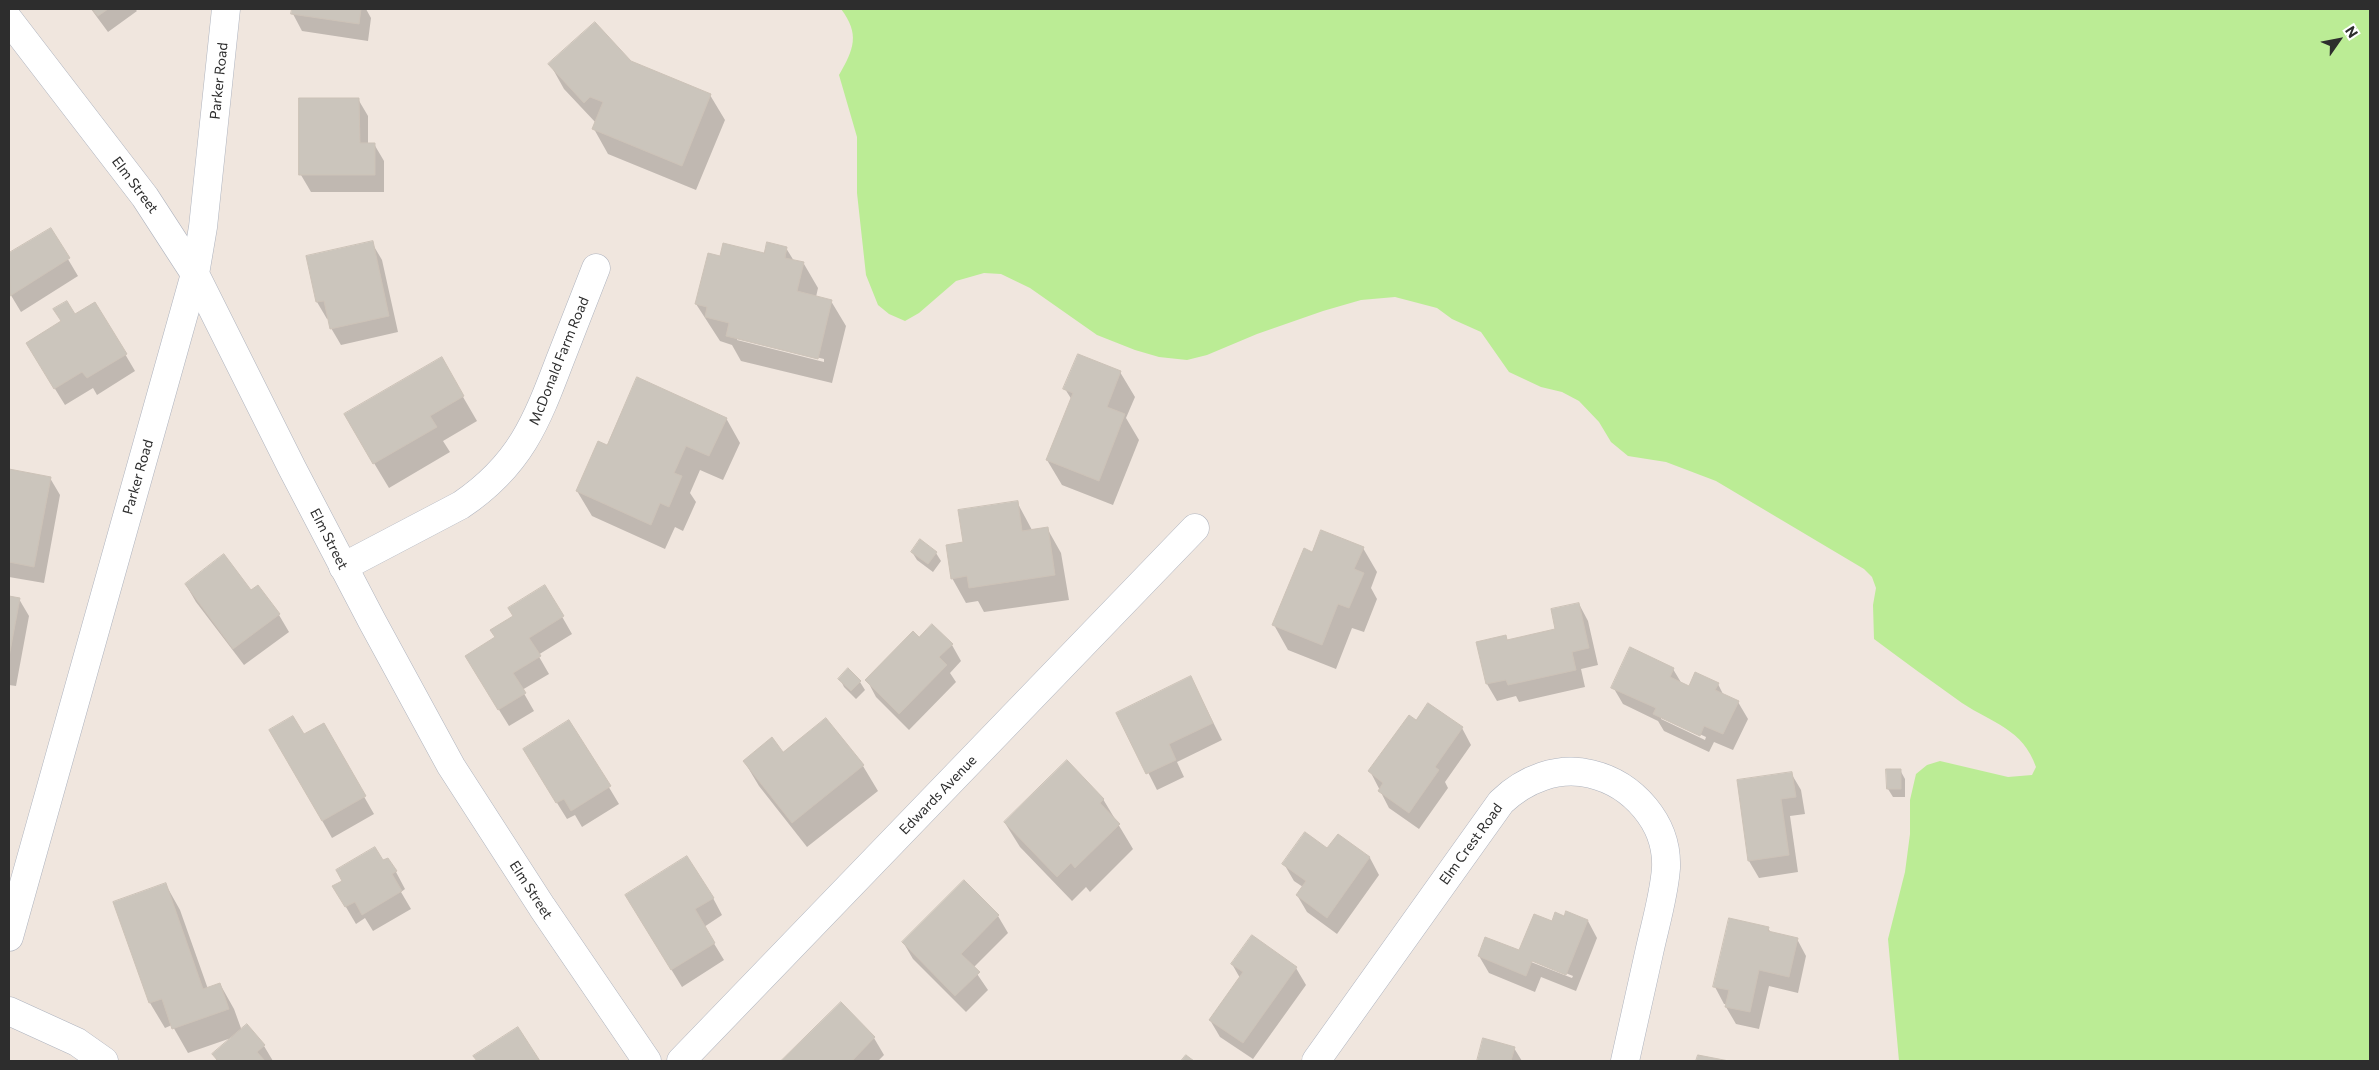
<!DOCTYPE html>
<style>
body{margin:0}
#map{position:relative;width:2379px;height:1070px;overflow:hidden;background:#f0e6de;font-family:Commissioner,sans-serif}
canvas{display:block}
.frame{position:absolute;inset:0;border:10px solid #2d2d2d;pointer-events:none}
.north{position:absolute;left:2314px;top:15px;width:50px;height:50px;-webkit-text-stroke:4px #fff;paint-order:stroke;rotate:57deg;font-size:14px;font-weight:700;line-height:20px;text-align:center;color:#2d2d2d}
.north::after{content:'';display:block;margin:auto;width:18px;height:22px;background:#2d2d2d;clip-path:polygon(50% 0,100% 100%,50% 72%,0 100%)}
</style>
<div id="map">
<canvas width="2379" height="1070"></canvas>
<div class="frame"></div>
<div class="north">N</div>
</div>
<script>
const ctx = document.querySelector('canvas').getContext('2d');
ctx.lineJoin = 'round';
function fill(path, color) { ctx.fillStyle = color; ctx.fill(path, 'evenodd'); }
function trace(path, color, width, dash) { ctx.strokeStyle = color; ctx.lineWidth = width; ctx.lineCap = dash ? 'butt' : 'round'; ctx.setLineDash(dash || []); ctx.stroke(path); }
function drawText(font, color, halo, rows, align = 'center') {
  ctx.font = font + ' Commissioner,sans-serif'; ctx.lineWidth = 4; ctx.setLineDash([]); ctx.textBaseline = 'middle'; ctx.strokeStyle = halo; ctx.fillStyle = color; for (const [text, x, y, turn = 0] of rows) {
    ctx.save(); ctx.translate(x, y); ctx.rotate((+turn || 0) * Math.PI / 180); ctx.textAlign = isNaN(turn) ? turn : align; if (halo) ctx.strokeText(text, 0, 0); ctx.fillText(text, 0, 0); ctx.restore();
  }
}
fill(new Path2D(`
 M841,9H2370V1061H1899L1888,939L1905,872L1910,834V800L1916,774L1927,765L1940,761L2008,777L2032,775L2036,767C2023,729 1992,723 1962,703C1933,682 1903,661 1874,639L1873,605L1876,588L1872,577L1864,569L1716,481L1666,462L1628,456L1611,442L1599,422L1579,401L1562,392L1541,387L1509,372L1481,332L1452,319L1437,308L1395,297L1361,300L1323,311L1257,334L1207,355L1187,360L1159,357L1135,350L1097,335L1030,288L1001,274L984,273L956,281L919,313L905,321L889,314L878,305L866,275L857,193V137L839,75C854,49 860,34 841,9Z`), '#bbec95');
fill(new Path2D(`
 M91,9H135L137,11L108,32Z
 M293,9H366L371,18L368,41L302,31L293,14Z
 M631,63L710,95L725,120L696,190L608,154L594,129L596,123L564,89L550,64Z
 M300,99H358L368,116V144H374L384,161V192H311L301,175Z
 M50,229L78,276L21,312L9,292V255Z
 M372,243L382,260L398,332L341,345L331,328L329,318L327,319L317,302Z
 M786,248L794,261L804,264L818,288L816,297L831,301L846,326L832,383L741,361L732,345L720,341L696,304L721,257L765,254ZM737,338L824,359V362L737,340Z
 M75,315L125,354L135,371L97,395L93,388L65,405L37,360Z
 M441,359L477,421L443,441L450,452L389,488L345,415Z
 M1120,372L1135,397L1126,418L1139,440L1113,505L1062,485L1047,460L1072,400L1065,389Z
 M726,418L740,443L723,480L700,470L690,493L696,502L683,531L675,527L665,549L592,516L577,491L608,446Z
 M9,470L50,478L60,495L44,583L9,577Z
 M1017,502L1032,530L1047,528L1061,553L1069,600L984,612L978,601L966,603L952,578L964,543Z
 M1363,548L1377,572L1371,588L1377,599L1364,632L1352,628L1336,669L1288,650L1274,625L1313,554Z
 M912,552L936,553L941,561L933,572L917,560Z
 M186,585L251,592L279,615L289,632L244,665L196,602Z
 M545,587L572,634L538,655L549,674L522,690L534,711L509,726L476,673L496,638Z
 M9,597L19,599L29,616L16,686L9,685Z
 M1579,604L1588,621L1598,665L1581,669L1585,687L1519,702L1516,696L1497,701L1487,684L1478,643L1508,641L1557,630Z
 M919,639L952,645L961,661L950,673L956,682L909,730L876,697L867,680Z
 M1673,669L1682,684L1690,688L1718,684L1724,696L1738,702L1748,719L1733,750L1714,742L1709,752L1664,731L1658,721L1623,704L1613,687ZM1661,716L1706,737L1705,740L1661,719Z
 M1191,678L1222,740L1177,762L1184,777L1157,790L1118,713Z
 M840,679L860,682L865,690L856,699L844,687Z
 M826,719L863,766L878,791L807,847L759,786L744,761L783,754Z
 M569,721L619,804L582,827L575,815L567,819L534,766Z
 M1417,721L1462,728L1471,745L1445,782L1448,788L1419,829L1389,808L1370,771Z
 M323,725L374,814L332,838L271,731L303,736Z
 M1900,770L1905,779V797H1893L1888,789Z
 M1791,773L1801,790L1805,814L1790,816L1798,872L1759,878L1749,861Z
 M1103,799L1133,849L1090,892L1086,887L1072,901L1020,847L1005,823Z
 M1338,836L1370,858L1379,875L1337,934L1307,912L1297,895L1303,887L1294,881L1284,864L1328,850Z
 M383,862L396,872L405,889L401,892L411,909L373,931L365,918L356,924L334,887Z
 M964,882L998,916L1008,933L973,968L988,990L966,1012L913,959L903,942Z
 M166,885L180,910L208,989L220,984L234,1009L242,1031L264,1046L273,1061H217L214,1054L234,1037L188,1053L172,1025L165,1028L150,1003L115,903Z
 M713,898L722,915L704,927L724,960L682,987L636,912Z
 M1565,918L1588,921L1597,938L1576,991L1541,977L1535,992L1489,973L1479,956L1520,952L1553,922ZM1531,959L1573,976L1572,978L1531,962Z
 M1768,928L1771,933L1797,939L1806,956L1798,993L1769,986L1759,1029L1736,1024L1726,1007L1727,1004H1724L1715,987Z
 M1232,964L1296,968L1306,985L1253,1059L1220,1037L1210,1020L1240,978Z
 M841,1004L874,1038L884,1055L878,1061H783Z
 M517,1029L539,1061H478L475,1057Z
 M1484,1039L1514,1048L1522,1061H1478Z`), '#0003');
const building = new Path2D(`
 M92,9H108L98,16Z
 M292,9H361L359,24L291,14Z
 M595,22L631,61L711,94L682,166L592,129L603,102L590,97L584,103L548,64Z
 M299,98H359L360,143H375V175H299Z
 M51,228L70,258L10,296L9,253Z
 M373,241L389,316L330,329L324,301L316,302L306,256Z
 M767,242L787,247L785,258L804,262L797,291L832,300L818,359L726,336L729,323L705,317L707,307L695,304L708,253L720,256L723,243L764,253Z
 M67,301L75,314L95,302L127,354L87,378L82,372L54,389L26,343L61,321L53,309Z
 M1078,354L1121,371L1107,407L1125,414L1099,481L1046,460L1073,393L1063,389Z
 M442,357L464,396L430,416L437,427L373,464L344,414Z
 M637,377L727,418L709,456L686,446L674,473L682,476L669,507L660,503L651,525L576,491L598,441L607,445Z
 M9,469L51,477L34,567L9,562Z
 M1018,501L1022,531L1048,527L1055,575L969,588L967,576L951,579L946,545L963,542L958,510Z
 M1321,530L1364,547L1354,569L1364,573L1349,608L1338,604L1322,645L1272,625L1304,548L1312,552Z
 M920,539L937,552L928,564L911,552Z
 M224,554L251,590L258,585L280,614L233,649L185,584Z
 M545,585L564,616L529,638L541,656L513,673L526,693L498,710L465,656L495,637L490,630L513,616L508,608Z
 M9,596L20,598L9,657Z
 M1579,603L1589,648L1572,652L1576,670L1508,685L1506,680L1486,684L1476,642L1506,635L1507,640L1555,629L1551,609Z
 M932,624L953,644L939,657L947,665L899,714L865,680L913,631L919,637Z
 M1630,647L1674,668L1670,677L1689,686L1695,672L1719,683L1715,690L1739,701L1723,734L1704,726L1700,736L1653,714L1656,708L1611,688Z
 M848,668L861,681L851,691L838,679Z
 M1191,676L1213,723L1169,744L1176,760L1146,774L1116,713Z
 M1428,703L1463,727L1435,767L1439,770L1409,813L1378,791L1383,783L1368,771L1409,715L1416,720Z
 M293,716L304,734L324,723L366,796L322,821L269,730Z
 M826,718L864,765L792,823L743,761L772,737L783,752Z
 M569,720L611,786L571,811L564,799L556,803L523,749Z
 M1067,760L1104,799L1100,803L1120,824L1075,868L1071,863L1057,877L1004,822Z
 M1886,769H1901V789H1887Z
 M1792,772L1796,797L1781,799L1789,855L1748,861L1737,780Z
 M1305,832L1327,848L1338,834L1370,857L1327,918L1296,895L1306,881L1282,864Z
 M375,847L383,860L388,858L397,871L392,874L402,891L362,915L355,902L345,907L332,886L342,881L336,870Z
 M687,856L714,898L695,909L715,943L671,970L625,895Z
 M964,880L999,915L961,954L980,972L955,996L902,942Z
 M166,883L203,989L220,983L229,1009L172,1029L162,999L149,1003L113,902Z
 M1566,911L1588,920L1566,975L1532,961L1526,976L1478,956L1485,937L1519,950L1534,914L1552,921L1555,912L1564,916Z
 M1729,918L1769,927L1768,931L1798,938L1789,977L1759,970L1750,1012L1725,1007L1729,990L1713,987Z
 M1252,935L1297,967L1243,1043L1209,1020L1243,972L1231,964Z
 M841,1002L875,1037L852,1061H781Z
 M247,1024L265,1045L257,1052L265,1061H218L212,1054Z
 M518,1027L540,1061H477L473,1056Z
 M1483,1038L1515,1047L1511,1061H1477Z
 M1186,1055L1194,1061H1181Z
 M1698,1055L1729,1061H1696Z`);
fill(building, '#cbc5bc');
trace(building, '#ccc2b7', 1);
const street = new Path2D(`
 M9,20L145,197L195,274L9,937
 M343,567L461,505C520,465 536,423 560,360C572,329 584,299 596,268
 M9,1011L77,1042L104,1061
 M681,1061L1195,528
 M1316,1061L1501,802C1525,779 1558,766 1591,774C1633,784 1668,823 1666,868C1664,896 1655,925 1649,953C1641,989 1633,1025 1625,1061`);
const secondary = new Path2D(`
 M226,9L203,227L195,274L292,468L372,621L451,766L542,907L647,1061`);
trace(street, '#aeb3be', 29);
trace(secondary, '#aeb3be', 29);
trace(street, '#fff', 28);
trace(secondary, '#fff', 28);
drawText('14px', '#2d2d2d', '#fff', [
 ["Parker Road",219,81,-84],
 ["Elm Street",135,185,53],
 ["McDonald Farm Road",559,361,-68],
 ["Parker Road",138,477,-74],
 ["Elm Street",329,539,63],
 ["Edwards Avenue",938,795,-46],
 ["Elm Crest Road",1471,844,-54],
 ["Elm Street",531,890,57]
]);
</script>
